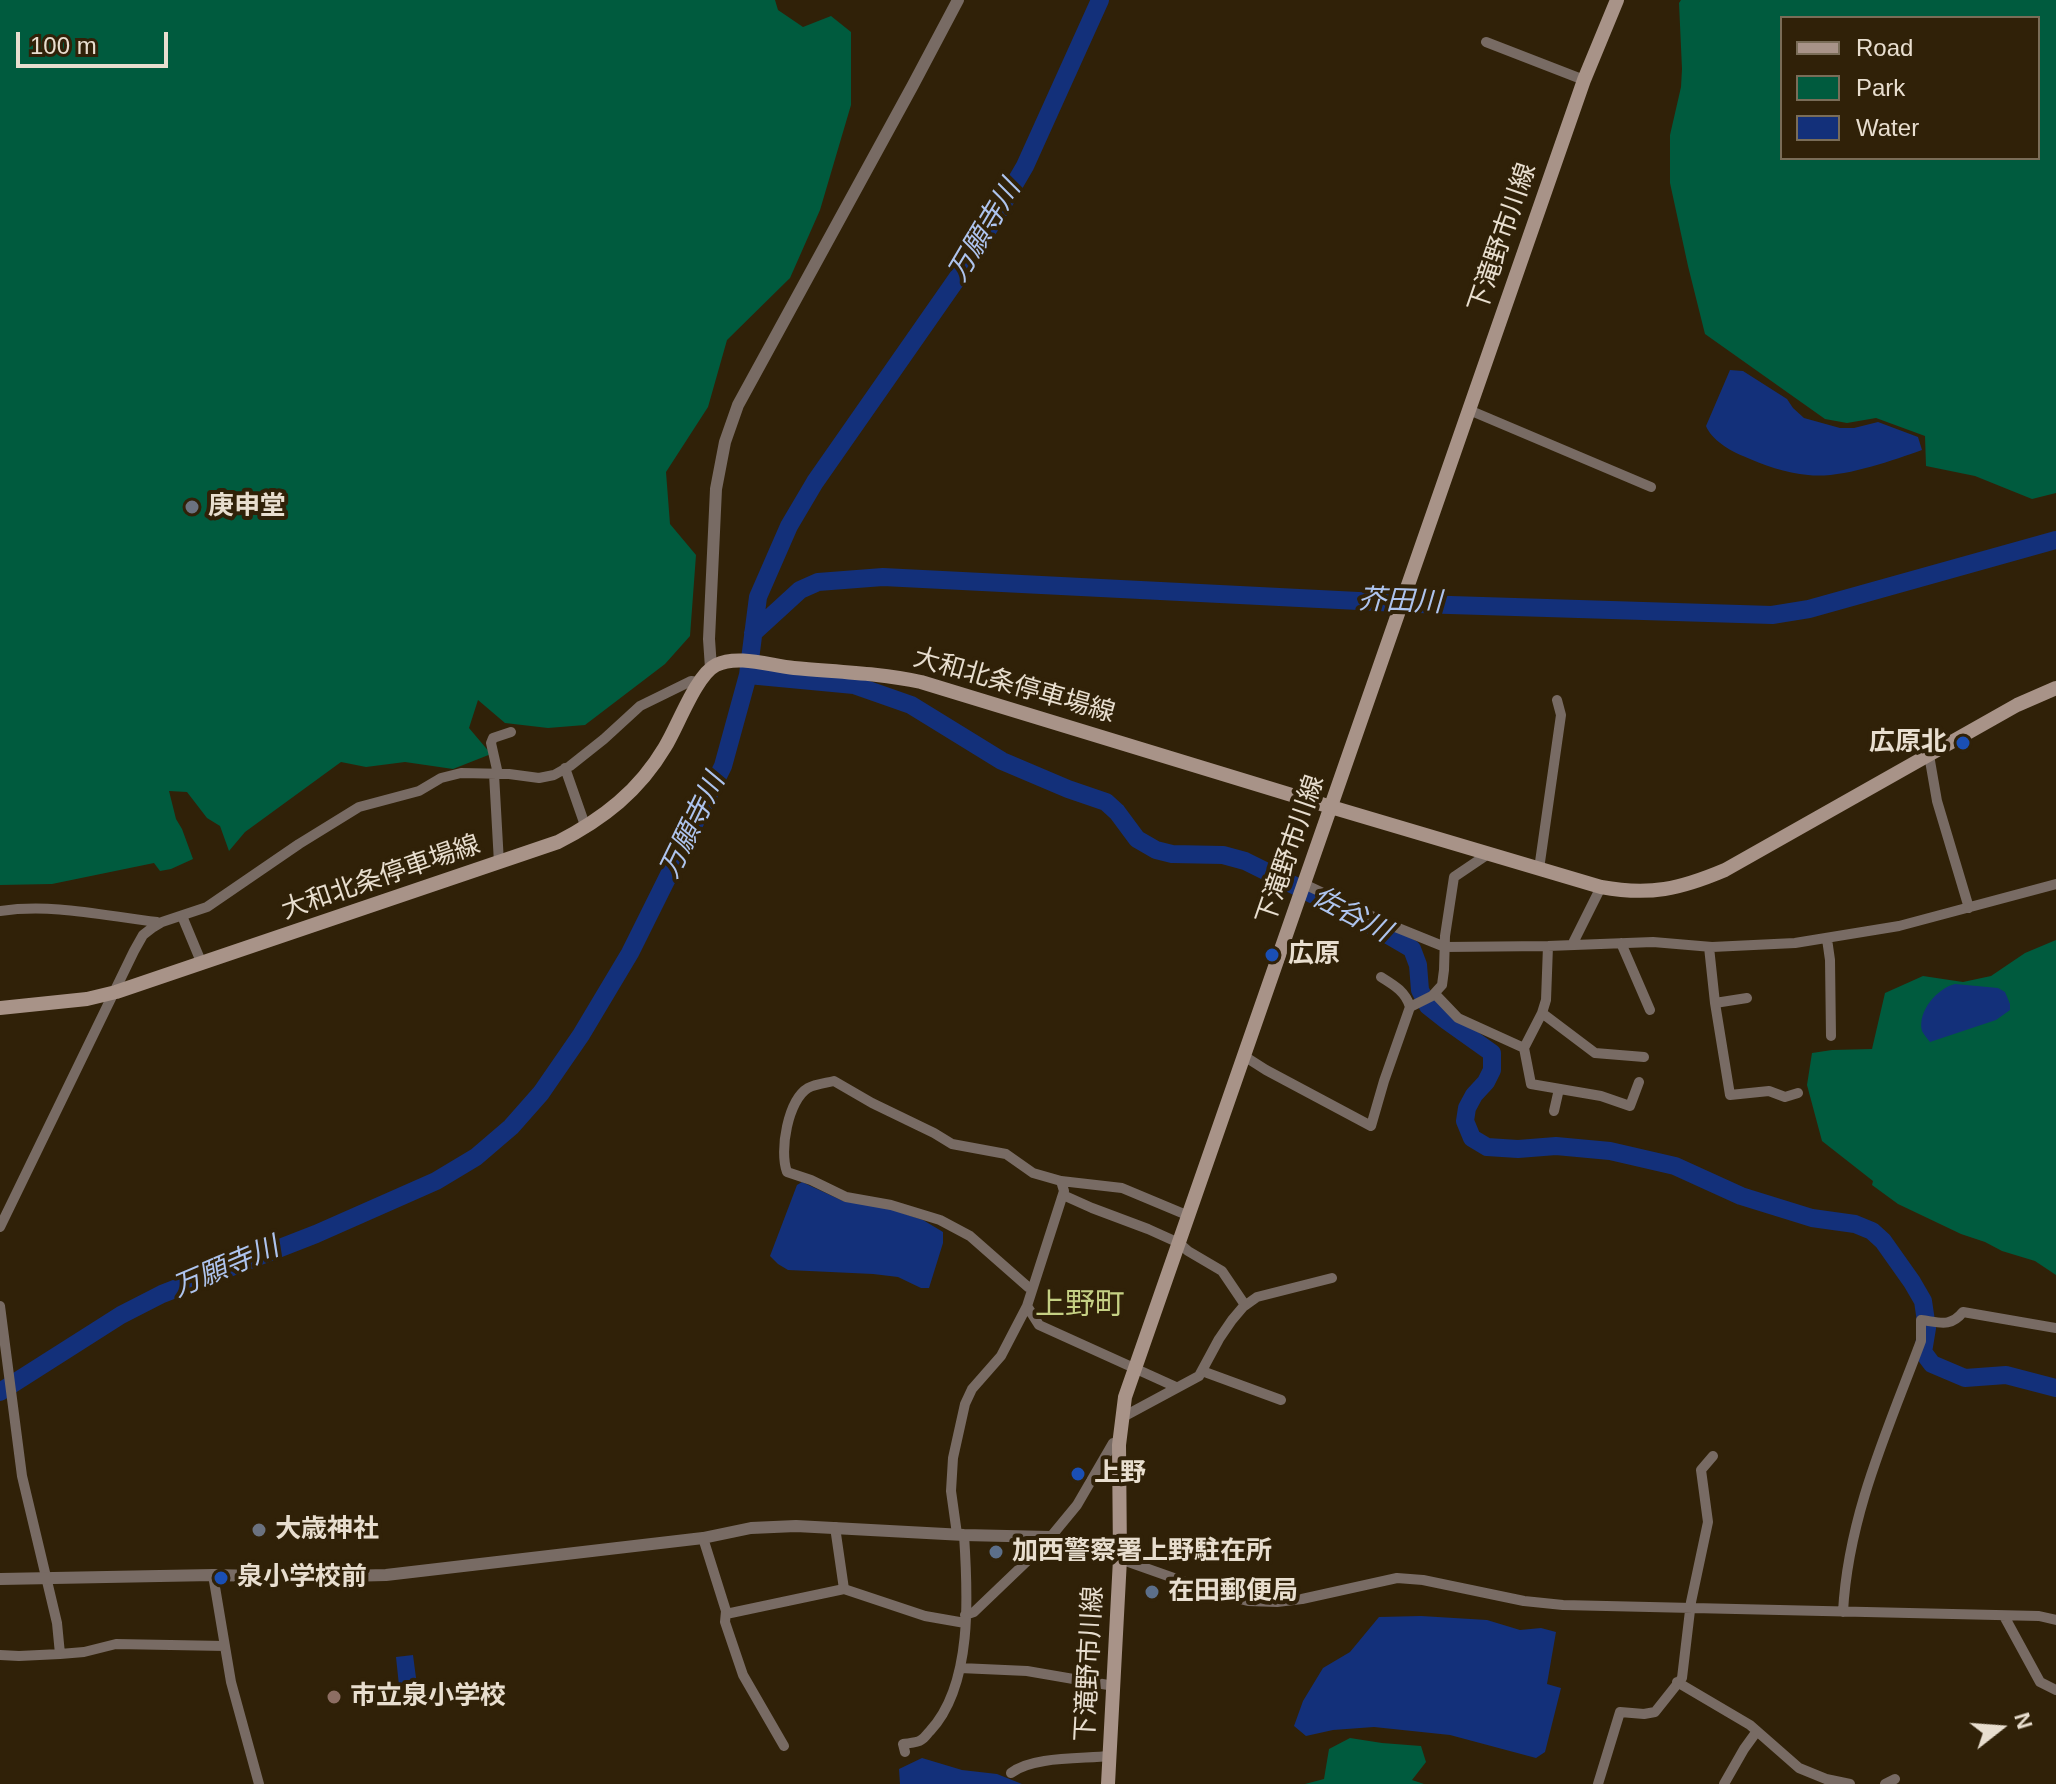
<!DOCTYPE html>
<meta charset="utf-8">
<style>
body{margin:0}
#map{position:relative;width:2056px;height:1784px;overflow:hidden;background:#302108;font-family:Arial,sans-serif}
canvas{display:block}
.legend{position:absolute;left:1780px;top:16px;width:260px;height:144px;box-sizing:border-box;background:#302108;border:2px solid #7a6d58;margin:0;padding:10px 14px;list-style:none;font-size:24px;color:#e8decf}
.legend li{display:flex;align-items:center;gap:16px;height:40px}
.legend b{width:40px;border:2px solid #7a6d58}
.north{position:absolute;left:1960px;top:1688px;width:80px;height:80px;-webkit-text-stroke:6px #302108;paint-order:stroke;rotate:73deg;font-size:22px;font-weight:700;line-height:32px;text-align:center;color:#e8decf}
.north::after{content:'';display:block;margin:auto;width:28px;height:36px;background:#e8decf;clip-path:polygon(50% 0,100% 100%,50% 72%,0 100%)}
.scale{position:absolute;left:16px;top:32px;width:152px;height:36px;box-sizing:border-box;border:4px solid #e8decf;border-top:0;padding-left:10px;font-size:24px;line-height:28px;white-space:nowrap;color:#e8decf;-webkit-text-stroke:6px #302108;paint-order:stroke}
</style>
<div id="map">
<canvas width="2056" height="1784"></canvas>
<ul class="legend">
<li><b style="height:10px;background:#a89388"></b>Road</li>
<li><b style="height:22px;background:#005b3e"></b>Park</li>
<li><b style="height:22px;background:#13307a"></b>Water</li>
</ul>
<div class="north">N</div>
<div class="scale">100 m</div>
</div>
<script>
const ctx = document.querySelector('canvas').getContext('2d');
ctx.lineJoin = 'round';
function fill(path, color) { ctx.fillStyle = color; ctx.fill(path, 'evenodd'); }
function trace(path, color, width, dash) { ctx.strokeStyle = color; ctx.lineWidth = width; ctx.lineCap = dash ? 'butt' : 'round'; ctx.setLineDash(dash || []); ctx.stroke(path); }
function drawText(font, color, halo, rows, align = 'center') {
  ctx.font = font + ' Arial,"Noto Sans JP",sans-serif'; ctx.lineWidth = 8; ctx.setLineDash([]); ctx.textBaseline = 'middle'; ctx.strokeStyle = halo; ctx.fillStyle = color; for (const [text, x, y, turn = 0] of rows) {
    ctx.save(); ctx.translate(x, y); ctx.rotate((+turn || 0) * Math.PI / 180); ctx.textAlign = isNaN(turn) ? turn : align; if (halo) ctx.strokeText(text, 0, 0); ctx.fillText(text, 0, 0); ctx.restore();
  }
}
fill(new Path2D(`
 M0,0H775L778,10L803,27L831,16L851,32V105L820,210L790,278L727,340L708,407L666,472L670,524L696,555L690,636L665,664L585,725L548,728L505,723L478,700L469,728L491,754L453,769L405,762L366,767L341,762L245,832L229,851L220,826L207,818L187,792L169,791L176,819L182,829L193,859L171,869L160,871L154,863L52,884L0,885Z
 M1681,0H2056V493L2032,499L1975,476L1926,466L1925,436L1876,418L1847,423L1825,419L1705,334L1688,266L1670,183V135L1681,87L1682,69L1679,3ZM1782,18H2038V158H1782Z
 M2056,940V1275L2035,1261L2002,1251L1985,1242L1961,1234L1898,1204L1872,1185L1873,1181L1822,1141L1807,1085L1812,1053L1832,1050L1872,1049L1885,993L1923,976L1963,982L1991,976L2025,953Z
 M1350,1738L1382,1743L1421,1746L1426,1762L1412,1780L1424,1784H1305L1324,1779L1329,1749Z`), '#005b3e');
fill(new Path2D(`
 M1730,370L1743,371L1787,399L1793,408L1804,418L1840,428H1854L1878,422L1918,437L1922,450C1891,461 1841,479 1808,475C1786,473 1763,465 1743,456C1730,451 1711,439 1706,426Z
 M1955,984L1998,988L2005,992L2010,1004V1010L1996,1020L1930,1042C1927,1038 1924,1035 1922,1031C1917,1011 1938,988 1955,984Z
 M802,1182L843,1201L887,1208L923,1220L943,1232V1243L929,1288H921L898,1277L873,1274L788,1270L778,1264L770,1256L797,1185Z
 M1421,1616L1487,1620L1520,1630L1541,1628L1556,1632L1547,1684L1561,1688L1545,1752L1536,1758L1450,1735L1374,1727L1333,1730L1306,1736L1294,1726L1303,1701L1323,1668L1350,1652L1379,1617Z
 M413,1655L418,1693L400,1695L396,1657Z
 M922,1758L962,1770L997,1774L1022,1784H900L899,1769Z`), '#13307a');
trace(new Path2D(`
 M753,633L800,590L818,582L883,577L1418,604L1772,615L1809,609L2056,540
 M748,675L854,685L911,705L1002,761L1068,789L1106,802L1117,812L1137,839L1156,850L1172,854L1223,855L1245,861L1352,914L1412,949L1418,965L1420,990L1428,1006L1447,1021L1492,1053V1070L1486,1082L1474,1095L1467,1108L1465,1121L1472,1138L1487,1147L1518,1149L1556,1146L1610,1151L1675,1166L1741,1196L1812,1218L1855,1224L1872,1231L1883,1241L1912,1282L1923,1301L1927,1328L1923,1352L1932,1364L1965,1378L2006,1375L2056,1388
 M0,1392L121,1315L162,1294L316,1234L436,1181L476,1157L511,1127L541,1093L581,1035L630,953L723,766L748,675L758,597L789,526L815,482L972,257L1025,166L1100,0`), '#13307a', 18);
trace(new Path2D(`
 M1486,42L1584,80
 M1469,410L1651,487
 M1929,755L1937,801L1969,908
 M565,768L586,828
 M494,774L499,863
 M498,774L491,743L493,738L511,732
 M1539,869L1561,715L1557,700
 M1304,884L1393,926L1445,947L1548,946L1653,942L1712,947L1795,943L1899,926L2056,884
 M0,911C53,903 105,916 157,922L158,924
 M182,916L202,964
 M1827,939L1830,960L1831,1036
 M1621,943L1650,1010
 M1572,945L1601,887
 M1709,947L1715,1003L1730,1095L1769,1091L1785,1097L1798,1093
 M1435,994L1458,1018L1524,1048L1531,1084L1601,1096L1630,1106L1639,1082
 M1715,1003L1747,998
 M1410,1007L1432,996L1442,985L1444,970L1445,936L1454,877L1488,854
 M1542,1013L1595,1053L1644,1057
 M1524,1048L1542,1013L1546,1000L1548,946
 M1244,1056L1266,1070L1371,1126L1384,1081L1410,1007C1406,992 1394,985 1381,977
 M1554,1111L1559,1089
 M1063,1195L1092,1208L1148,1229L1179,1243L1188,1251L1222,1271L1245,1305
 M0,1227L134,951L143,935L152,928L162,922L207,907L299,844L359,807L419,791L441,778L461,773L509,774L539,778L554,775L570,766L604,739L640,706L691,681L699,682
 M1032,1288L1028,1287L970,1236L940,1220L891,1205L846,1197L811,1180L787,1172C779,1151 788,1100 808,1088C815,1084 826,1083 834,1081L872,1103L934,1133L952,1144L1006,1154L1033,1173L1061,1181L1122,1188L1189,1216
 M0,1306L22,1476L57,1623L60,1654L19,1656L0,1655
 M1027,1306L1039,1325L1176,1387
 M1202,1371L1281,1400
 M1121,1418L1199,1376L1219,1339L1232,1320L1243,1307L1257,1297L1332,1278
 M835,1527L844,1589
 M957,1534L951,1491L953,1458L965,1404L972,1389L1001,1356L1027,1306L1064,1191L1061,1181
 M703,1538L726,1611L725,1622L743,1675L784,1746
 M1120,1559L1219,1594L1248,1601L1277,1602L1302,1599L1397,1578L1423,1580L1524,1601L1563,1605L2039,1616L2056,1620
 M213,1575L231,1682L259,1784
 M1843,1612C1848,1516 1888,1429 1921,1341V1320C1939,1322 1950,1328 1963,1312L2056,1328
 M726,1614L844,1589L925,1616L965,1623
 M965,1615L974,1612L1044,1545L1077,1505L1113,1443L1119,1445
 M2004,1616L2040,1682L2056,1690
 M60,1654L84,1652L116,1644L225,1646
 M960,1668L1027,1671L1114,1686
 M1677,1682L1750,1725L1799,1768L1826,1779L1850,1784
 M905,1752L903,1744C909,1743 917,1743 921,1740C925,1738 927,1734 930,1731C973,1685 968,1594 964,1535
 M1011,1773C1032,1756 1083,1759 1109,1756
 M1598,1784L1620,1712L1644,1714L1655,1712L1682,1678L1691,1602L1708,1522L1701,1470L1713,1456
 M1724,1784L1744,1749L1757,1731
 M1885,1784L1895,1779`), '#786b64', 10);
trace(new Path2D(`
 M711,668L709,639L716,489L725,442L738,405L913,85L958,0
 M0,1579L213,1575L305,1577L386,1575L703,1538L751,1528L796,1526L964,1535L1050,1537L1120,1559`), '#786b64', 12);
trace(new Path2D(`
 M0,1008L87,999L116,992L558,842C603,819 639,791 665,747C678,726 696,675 716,665C738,654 771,666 794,668C837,672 879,673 921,682L1331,807L1601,887C1650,896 1680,889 1725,870L2017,705L2056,688
 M1108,1784L1120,1559L1119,1445L1125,1397L1584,80L1617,0`), '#a89388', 14);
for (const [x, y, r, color] of [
 [192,507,8,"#6b7280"],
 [1963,743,8,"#1a4fb4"],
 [1272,955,8,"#1a4fb4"],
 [1078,1474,8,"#1a4fb4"],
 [259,1530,8,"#6b7280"],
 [996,1552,8,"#5c6f8a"],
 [221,1578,8,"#1a4fb4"],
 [1152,1592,8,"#5c6f8a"],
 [334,1697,8,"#8d6e63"]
]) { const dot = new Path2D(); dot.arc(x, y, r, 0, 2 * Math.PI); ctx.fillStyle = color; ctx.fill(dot); trace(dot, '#302108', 3); }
drawText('26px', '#e8decf', '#302108', [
 ["下滝野市川線",1503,238,-71],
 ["大和北条停車場線",1014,686,16],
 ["下滝野市川線",1291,850,-71],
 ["大和北条停車場線",381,878,-19],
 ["下滝野市川線",1090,1664,-87]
]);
drawText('bold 26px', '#e8decf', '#302108', [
 ["庚申堂",208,507],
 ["広原北",1947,743,"right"],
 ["広原",1288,955],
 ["上野",1094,1474],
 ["大歳神社",275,1530],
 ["加西警察署上野駐在所",1012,1552],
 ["泉小学校前",237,1578],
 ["在田郵便局",1168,1592],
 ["市立泉小学校",350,1697]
], 'left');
drawText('italic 28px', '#aec4ee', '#302108', [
 ["万願寺川",985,231,-59],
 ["芥田川",1400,602,2],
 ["万願寺川",693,826,-64],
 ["佐谷川",1351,915,28],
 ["万願寺川",226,1268,-23]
]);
drawText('30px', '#c5d084', '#302108', [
 ["上野町",1080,1306]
]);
</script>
